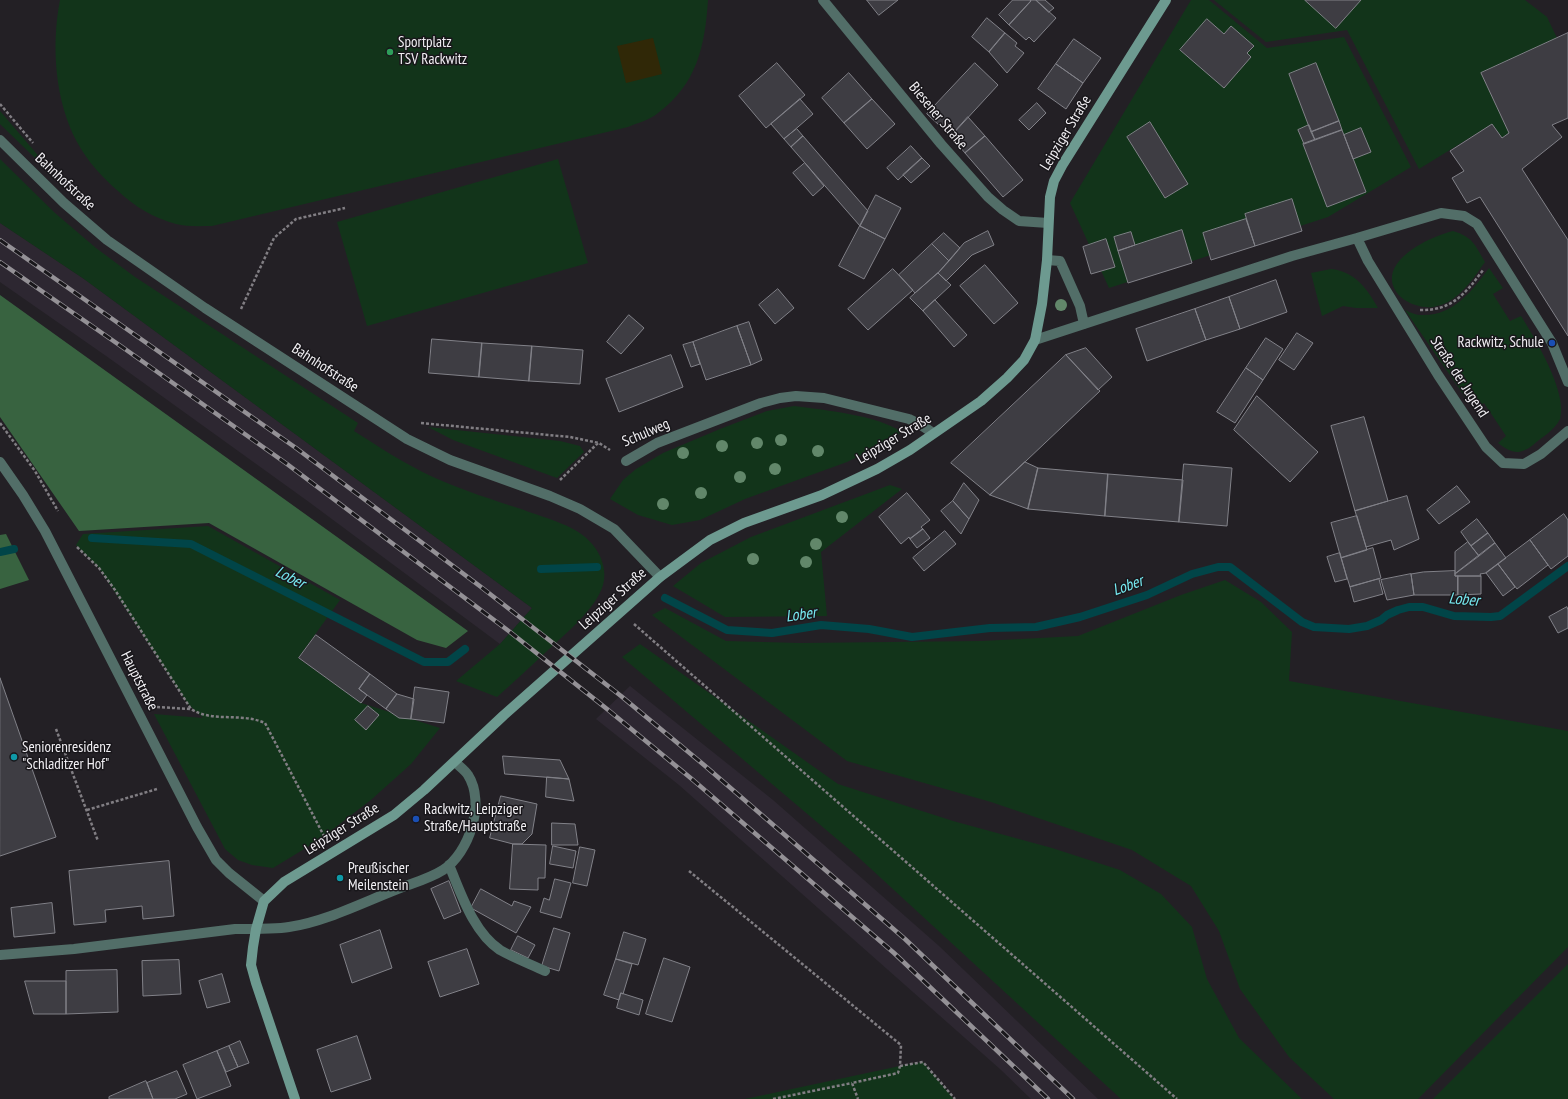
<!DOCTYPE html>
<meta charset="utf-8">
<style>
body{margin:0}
canvas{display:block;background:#232025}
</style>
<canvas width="1568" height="1099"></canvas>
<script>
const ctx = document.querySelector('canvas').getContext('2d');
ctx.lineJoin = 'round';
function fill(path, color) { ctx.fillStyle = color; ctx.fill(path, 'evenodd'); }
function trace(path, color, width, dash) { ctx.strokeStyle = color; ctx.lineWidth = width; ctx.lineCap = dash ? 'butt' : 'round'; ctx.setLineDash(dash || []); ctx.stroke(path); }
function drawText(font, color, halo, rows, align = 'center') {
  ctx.font = font + ' "PT Sans Narrow",sans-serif'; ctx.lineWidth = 3; ctx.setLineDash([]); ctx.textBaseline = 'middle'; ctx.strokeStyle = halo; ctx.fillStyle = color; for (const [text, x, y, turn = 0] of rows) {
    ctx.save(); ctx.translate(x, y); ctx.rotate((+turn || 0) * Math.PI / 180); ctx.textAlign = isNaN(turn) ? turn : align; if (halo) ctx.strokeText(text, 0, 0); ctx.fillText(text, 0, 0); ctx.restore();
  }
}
fill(new Path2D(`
 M0,223L84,279L532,608L500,644L309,502L109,358L0,282Z
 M630,686L773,800L939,946L1098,1099H1031L1000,1069L679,785L596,719Z`), '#2d2731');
fill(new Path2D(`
 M60,0H708C705,46 697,84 658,113C650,120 637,123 628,127L212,226C201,226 187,227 176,224C154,218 135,207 118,191C103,178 87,161 77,142C55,101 51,46 60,0Z
 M1191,0H1209L1267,48L1344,37L1411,167L1328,217L1109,288L1070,203Z
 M1214,0H1525L1547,17L1557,38L1481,73L1509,133L1502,138L1492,124L1419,169L1347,30L1266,42Z
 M0,111L66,188L0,124Z
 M0,159L55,213L96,248L135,277L358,423L354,431C379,447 405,464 433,477C462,490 493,500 524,510C547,519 577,525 593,545C602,556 607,571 603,585C596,609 564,635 546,652C530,667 514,682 497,697L456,681L500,644L532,608L84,279L0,223Z
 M558,159L588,263L367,326L337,222Z
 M1453,231C1473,237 1475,245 1485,262C1475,276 1464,293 1448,302C1444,304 1438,306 1433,307C1415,309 1390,297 1392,276C1395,253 1433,236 1453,231Z
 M1489,268L1503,288L1493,294L1510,321L1521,316C1535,338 1568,393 1560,419C1555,430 1542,437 1533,445C1519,456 1511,453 1498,443L1506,436L1484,403L1474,410L1405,310C1410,312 1415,315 1420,315C1453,317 1472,291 1489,268Z
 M1331,269C1354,271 1367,288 1378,308H1356L1343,306L1322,316L1311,273Z
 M794,406C824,410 877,415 902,432L877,447L847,462L745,499L700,520L672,525L638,515L610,499L623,480L636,469L663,453L720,429L767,411Z
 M428,427L560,441L580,446L584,452L557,478L453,440Z
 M890,485L902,489L821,552L827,616L725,617L673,586L701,563L751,537Z
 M208,526L340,600L298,658L361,703L440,728L411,764L372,799L319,840L273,868L252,865L238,860L225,849L154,714L203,718L188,704L99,568L76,545L83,534Z
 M1225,580L1261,602L1292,632L1289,681L1568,731V947L1418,1099H1334L1289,1057L1240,989L1219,931L1191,886L1132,850L991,802L847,761L652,615L665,608L726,641L800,643L982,641L1078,636L1181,595Z
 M640,644L838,784L953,821L1052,848L1120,870L1161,894L1192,927L1207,979L1239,1038L1302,1099H1121L857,856L622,657Z
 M1568,964V1099H1433Z
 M923,1062L954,1099H745L900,1066Z`), '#12341a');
fill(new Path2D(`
 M0,295L468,631L446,648L417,640L209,523L79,531L0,417Z
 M6,534L29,580L0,589V535Z`), '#386340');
fill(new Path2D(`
 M653,38L662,74L626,83L617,46Z`), '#302807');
trace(new Path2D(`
 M92,538L191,544L424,662H448L465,649
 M0,552L14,549
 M541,569L597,567
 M665,598L727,630L772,633L821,625L869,629L912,637L990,628L1036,627L1080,617L1147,595L1192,574L1218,567H1230L1302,622L1314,627L1349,629L1367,626L1381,620L1387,615L1398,610L1409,607H1423L1454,616L1491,617L1500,616L1568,566`), '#014548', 8);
const building = new Path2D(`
 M867,0H898L879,15Z
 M1013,0H1030L1031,1L1009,25L999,15Z
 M1032,0H1036L1056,18L1034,42L1029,37L1026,40L1009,25Z
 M1036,0H1045L1054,8L1049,12Z
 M1305,0H1361L1336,28Z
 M987,18L1005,33L989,52L972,37Z
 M1207,19L1224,34L1231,26L1254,46L1247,53L1251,57L1224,88L1180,50Z
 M1005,33L1017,43L1015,46L1024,53L1007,73L989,52Z
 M1568,33V118L1552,125L1562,137L1522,169L1568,240V336L1480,197L1467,203L1452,178L1464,171L1450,151L1492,124L1502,138L1509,133L1481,73Z
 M1074,39L1101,58L1083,83L1056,64Z
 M777,63L805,95L766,128L739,96Z
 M975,63L998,85L951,136L927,114Z
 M1316,63L1339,121L1311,132L1289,74Z
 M1056,64L1083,83L1066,109L1038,89Z
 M849,73L872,99L844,123L822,98Z
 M800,99L813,114L784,139L771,124Z
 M872,99L895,124L867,149L844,123Z
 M1037,103L1046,113L1029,130L1019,120Z
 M968,117L985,136L965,153L951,136Z
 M1339,121L1342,130L1315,140L1311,132Z
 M1150,122L1188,184L1165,198L1127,137Z
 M1309,125L1315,140L1304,144L1298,130Z
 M1361,128L1371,152L1353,159L1344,135Z
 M797,129L803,136L791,147L784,139Z
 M1342,130L1366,192L1327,207L1303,144Z
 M803,136L868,211L860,226L791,147Z
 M985,136L1023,180L1003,197L965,153Z
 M911,146L922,158L898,180L887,168Z
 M922,158L930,166L911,183L903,175Z
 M805,163L824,186L813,196L793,173Z
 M876,195L901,208L885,239L860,226Z
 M1292,199L1302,231L1255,246L1245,214Z
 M1246,219L1255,246L1211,260L1203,233Z
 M860,226L885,239L864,279L839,266Z
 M1182,230L1192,263L1128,283L1118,251Z
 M988,231L994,245L972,255L946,281L938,273L964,243Z
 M1131,232L1135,245L1118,251L1114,237Z
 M944,233L960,248L949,261L932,244Z
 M1106,239L1115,267L1091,274L1083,247Z
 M932,244L949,261L938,273L915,293L899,275Z
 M985,265L1018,303L994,324L960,286Z
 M893,269L913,290L868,330L848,309Z
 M938,273L951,285L923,311L910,298Z
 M1276,280L1287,312L1240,329L1229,297Z
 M778,289L794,308L775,324L759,305Z
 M1229,297L1240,329L1206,340L1195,309Z
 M935,300L967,335L954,347L923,311Z
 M1195,309L1206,340L1147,361L1136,329Z
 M629,315L644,328L621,354L607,342Z
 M749,322L762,360L751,365L737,326Z
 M737,326L751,365L706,380L693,342Z
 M1297,333L1313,343L1294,370L1279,360Z
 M1266,338L1283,349L1263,380L1246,368Z
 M432,339L482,343L479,377L429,373Z
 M693,342L700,364L691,367L683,345Z
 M482,343L532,346L529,381L479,377Z
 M532,346L583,350L580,384L529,381Z
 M1086,348L1112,377L1098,390L1066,355Z
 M671,355L683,387L619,412L606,379Z
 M1066,355L1100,391L990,495L951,463Z
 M1246,368L1263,380L1235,423L1217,412Z
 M1257,396L1318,452L1290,482L1234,430Z
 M1364,417L1388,501L1355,511L1331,426Z
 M1025,462L1038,468L1028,509L990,495Z
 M1184,464L1232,468L1227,526L1179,522Z
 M1038,468L1108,474L1105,516L1028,509Z
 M1108,474L1183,480L1179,522L1105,516Z
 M964,483L979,500L969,519L953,501Z
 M1457,486L1470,502L1439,524L1427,510Z
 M907,493L930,520L921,527L923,529L910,539L909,537L901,544L879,517Z
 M1407,496L1419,539L1394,550L1391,540L1366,547L1355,511Z
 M953,501L969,519L961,534L941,511Z
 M1564,514L1568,520V556L1551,569L1530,540Z
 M1357,516L1367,550L1341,558L1331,523Z
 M1477,519L1488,533L1471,546L1461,532Z
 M923,529L930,538L917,548L910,539Z
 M945,531L956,544L924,571L913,558Z
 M1488,533L1495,543L1479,556L1471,546Z
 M1530,540L1548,565L1517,589L1498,564Z
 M1468,542L1479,556L1455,574V552Z
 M1495,543L1506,558L1486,573L1480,574L1481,576H1455V574Z
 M1373,548L1381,578L1350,587L1341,558Z
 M1340,553L1347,579L1335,582L1327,557Z
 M1498,564L1515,587L1503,596L1486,573Z
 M1455,571V576H1458V595H1414L1411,574L1423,572Z
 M1411,574L1414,595L1387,600L1381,580Z
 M1458,576H1481V594L1458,595Z
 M1379,579L1383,594L1354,602L1350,587Z
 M1567,607L1568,610V628L1558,633L1549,617Z
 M316,635L370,674L359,689L367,695L361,703L299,658Z
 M370,674L397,694L386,709L359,689Z
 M0,678L56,837L0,856Z
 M415,687L449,692L444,723L411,719Z
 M397,694L414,699L411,719L399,718L386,709Z
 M368,706L379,715L366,730L355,720Z
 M503,756L560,760L569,779L505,774Z
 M547,777L569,779L574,801L546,797Z
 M501,796L537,804L532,834L522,844H513L490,838Z
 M552,823L575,824L578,845H552Z
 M513,844L546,845L545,878H538V890L510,889Z
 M553,846L576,851L573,868L550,864Z
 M580,847L595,850L587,886L573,883Z
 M169,861L174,916L143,919L142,906L105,910L106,922L74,925L69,871Z
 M555,879L571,883L561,918L540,912L544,898L549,900Z
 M449,881L461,912L444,919L431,889Z
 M481,889L512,906L514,901L531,907L516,933L471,908Z
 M52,903L55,933L14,937L11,908Z
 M554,928L570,933L559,971L542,966Z
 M380,930L392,968L352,983L340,945Z
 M624,932L646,939L638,965L616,959Z
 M518,936L535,945L528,958L511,950Z
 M467,949L479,984L440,997L428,962Z
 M664,958L690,967L672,1022L646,1014Z
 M616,959L632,964L623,994L621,993L619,1000L604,995Z
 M179,960L181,994L143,996L142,961Z
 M117,970L118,1012L66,1014V971Z
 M222,974L230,1002L207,1008L199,981Z
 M25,981H66V1014H34Z
 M621,993L643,1000L639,1015L617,1008Z
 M357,1036L371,1079L331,1092L317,1050Z
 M240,1041L249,1063L238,1067L229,1046Z
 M229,1046L238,1067L226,1072L217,1051Z
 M217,1051L231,1086L197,1099L183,1065Z
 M177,1071L187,1094L175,1099H153L147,1083Z
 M146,1081L153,1099H109V1097Z`);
fill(building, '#3e3d43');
trace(building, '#818188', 1);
trace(new Path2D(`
 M0,104L33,143
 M241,309L274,238L296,219L345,208
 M1420,310C1452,311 1466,293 1483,270
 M0,423L35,471L58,511
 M421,423L570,437L599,443L610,450
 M560,480L598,443
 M77,547L99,568L115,590L191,709C213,723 240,712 265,723L324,836
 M634,624L1177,1099
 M157,707L190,709
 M56,729L98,841
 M87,810L157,789
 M689,871L901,1045L900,1066L898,1073L852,1083L858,1099
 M900,1066L923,1062L955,1099
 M773,1099L852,1083`), '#817e83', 2.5, [3, 2]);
trace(new Path2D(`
 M449,865C461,893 473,932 500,950C514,958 530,964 545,971
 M0,955L74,949L235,929H256`), '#526e68', 10);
trace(new Path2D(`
 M823,0L941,144L988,197L1003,210L1019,221L1048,223
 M0,140L64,203L107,240L205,308L407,439L450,460L550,496L580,509L614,529L660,577
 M1357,238L1441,213L1464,216L1477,224L1552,343L1568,382
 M1047,260L1060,261L1080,306L1084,324
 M1035,340L1292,256L1357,238L1368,261L1438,375L1486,447L1503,463L1524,464L1541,454L1568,431
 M626,461L657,443L761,403L780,398L796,396L824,398L909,419L921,425L933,433
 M0,462L23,495L45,531L197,827L216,860L229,873L264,901
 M256,929C267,928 279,929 289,927C324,922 362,903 395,890C410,884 429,879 443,870C469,853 486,803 468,775C465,770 459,766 455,762`), '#526e68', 10);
trace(new Path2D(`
 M295,1099L256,983L251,965L253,947L256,929L264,901L284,882L394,815L424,790L504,715L660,577L710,540L744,523L822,495L877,469L910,450L981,401L1007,378L1024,360L1035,340L1042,304L1047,260L1050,197L1054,181L1063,164L1166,0`), '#6d9a90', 10);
const rail = new Path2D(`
 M0,240L296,448L481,587L621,696L704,765L905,939L1073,1099
 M0,262L125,349L287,464L510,632L607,709L693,780L894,953L1048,1099`);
trace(rail, '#949196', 4.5);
trace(rail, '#19171b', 3, [9]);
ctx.fillStyle = '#62876a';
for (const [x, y] of [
 [1061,305],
 [781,440],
 [757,443],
 [722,446],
 [818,451],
 [683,453],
 [775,469],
 [740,477],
 [701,493],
 [663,504],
 [842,517],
 [816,544],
 [753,559],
 [806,562]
]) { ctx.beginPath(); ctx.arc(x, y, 6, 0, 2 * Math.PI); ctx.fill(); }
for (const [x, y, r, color] of [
 [390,52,4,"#2e9e5b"],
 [1552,343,4,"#1a4fb4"],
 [14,757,4,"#0f9aa8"],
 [416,819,4,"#1a4fb4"],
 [340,878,4,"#0f9aa8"]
]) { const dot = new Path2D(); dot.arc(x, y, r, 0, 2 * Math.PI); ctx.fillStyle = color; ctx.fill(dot); trace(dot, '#19171b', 1.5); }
drawText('15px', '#f2f0f4', '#19171b', [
 ["Sportplatz",398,43],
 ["TSV Rackwitz",398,60],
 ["Rackwitz, Schule",1544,343,"right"],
 ["Seniorenresidenz",22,748],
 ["\"Schladitzer Hof\"",22,765],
 ["Rackwitz, Leipziger",424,810],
 ["Straße/Hauptstraße",424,827],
 ["Preußischer",348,869],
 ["Meilenstein",348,886]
], 'left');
drawText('15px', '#f2f0f4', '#19171b', [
 ["Biesener Straße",938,116,50],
 ["Leipziger Straße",1066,133,-59],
 ["Bahnhofstraße",65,182,43],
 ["Bahnhofstraße",325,368,33],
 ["Straße der Jugend",1459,377,57],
 ["Schulweg",646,433,-23],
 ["Leipziger Straße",894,439,-31],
 ["Leipziger Straße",613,599,-42],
 ["Hauptstraße",139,681,63],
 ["Leipziger Straße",342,829,-32]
]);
drawText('italic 16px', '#76e9f0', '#19171b', [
 ["Lober",290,578,27],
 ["Lober",1128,586,-20],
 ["Lober",1464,600,5],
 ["Lober",801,615,-8]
]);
</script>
